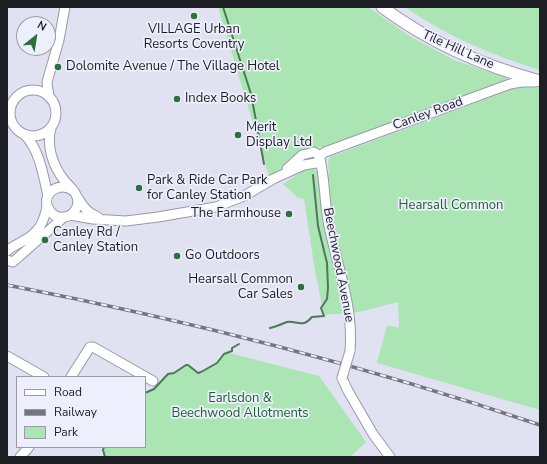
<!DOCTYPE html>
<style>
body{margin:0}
#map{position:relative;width:547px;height:464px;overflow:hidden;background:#e0e2f2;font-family:"Nunito Sans",sans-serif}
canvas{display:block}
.frame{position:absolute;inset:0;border:8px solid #1d1e24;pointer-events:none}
.legend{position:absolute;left:16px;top:376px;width:130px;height:72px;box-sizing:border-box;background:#edeffc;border:1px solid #9a9ba6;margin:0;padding:5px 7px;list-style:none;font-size:12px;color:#1d1e24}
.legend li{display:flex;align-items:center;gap:8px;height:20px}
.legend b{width:20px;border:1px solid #9a9ba6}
.north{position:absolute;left:16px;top:16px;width:40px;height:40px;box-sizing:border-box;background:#edeffc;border:1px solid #9a9ba6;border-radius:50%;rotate:30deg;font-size:11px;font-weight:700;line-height:16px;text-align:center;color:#1d1e24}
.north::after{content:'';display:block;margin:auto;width:14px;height:18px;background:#2c713d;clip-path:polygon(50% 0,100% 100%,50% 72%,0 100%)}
</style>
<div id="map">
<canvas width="547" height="464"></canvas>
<div class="frame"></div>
<ul class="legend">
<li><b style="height:5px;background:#fff"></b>Road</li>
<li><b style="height:5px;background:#73757f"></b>Railway</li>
<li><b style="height:11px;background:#abe5b4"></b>Park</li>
</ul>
<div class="north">N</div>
</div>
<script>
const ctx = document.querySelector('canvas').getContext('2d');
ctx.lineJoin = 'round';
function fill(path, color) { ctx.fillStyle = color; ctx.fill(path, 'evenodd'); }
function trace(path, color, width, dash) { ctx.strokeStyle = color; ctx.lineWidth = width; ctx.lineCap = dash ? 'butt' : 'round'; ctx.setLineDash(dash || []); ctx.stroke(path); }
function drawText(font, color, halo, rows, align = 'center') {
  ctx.font = font + ' "Nunito Sans",sans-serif'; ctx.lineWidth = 3.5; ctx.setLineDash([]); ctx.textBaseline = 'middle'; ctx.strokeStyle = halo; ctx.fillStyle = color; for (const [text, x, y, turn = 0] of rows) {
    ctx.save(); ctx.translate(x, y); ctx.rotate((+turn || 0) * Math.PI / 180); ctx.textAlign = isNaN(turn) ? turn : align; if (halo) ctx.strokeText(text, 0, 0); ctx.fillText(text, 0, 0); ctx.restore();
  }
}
fill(new Path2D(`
 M218,7H368L411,37L454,60L507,78L503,82L324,147H312L305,149L276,173L270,176L268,173Z
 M405,7H540V70C492,55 446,36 405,7Z
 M526,86L540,88V410L377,363L387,325L399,328L398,302L359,312L324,315L315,271L304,199L298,198L283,184L306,169L312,167L317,172L318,177L329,175L328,161L330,157L515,88Z
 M229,353L319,376L366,442L350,457H105L103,450L104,447H145V393L154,389L168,374L174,373L186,365C192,366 194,373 201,372L217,363L224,354Z`), '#abe5b4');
trace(new Path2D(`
 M223,7L251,94L264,164
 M270,328C276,327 281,324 287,322C296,320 302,329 312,317L324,316L321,308L327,299L328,288L327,263L318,226L313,175
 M145,393L154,389L168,374L174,373L186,365H188L198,373L201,372L217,363L224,354L232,351V348L239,344
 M104,447L103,450L105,457`), '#4c7956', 2);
const minor = new Path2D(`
 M10 113a23 23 0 1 1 46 0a23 23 0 1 1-46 0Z
 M49,97L47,82L59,40L65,7
 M51,128C46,146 53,166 64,180C68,185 75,190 77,197C80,206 74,216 64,217C59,218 54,216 51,212C38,198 56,180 72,190
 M24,134C40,150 43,175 48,196
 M320,156L325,152L510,84L522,82H535
 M287,169L302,155L314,152L319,155C325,176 324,199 328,221C336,264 354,306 350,351
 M78,198C83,207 88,213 98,217
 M70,215L93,219L126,221L158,217L216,207L244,196L273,179L304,165L316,163L320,159
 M7,251C12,246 17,245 23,241C39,233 44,222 47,206
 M7,260L13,262L64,217
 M7,356L44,377
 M71,377L90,347H93L153,381
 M342,378L348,391L373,434L390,457
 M20,457L29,447`);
const major = new Path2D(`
 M382,7C429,42 483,66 540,81`);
trace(minor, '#9899a8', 11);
trace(major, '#9899a8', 13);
trace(minor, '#fff', 9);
trace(major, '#fff', 11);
const rail = new Path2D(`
 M7,285C188,320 366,366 540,425`);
trace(rail, '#73757f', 3.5);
trace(rail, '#edeffc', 2, [6]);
const minorBridge = new Path2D(`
 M342,378L350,351`);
trace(minorBridge, '#9899a8', 11, []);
trace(minorBridge, '#fff', 9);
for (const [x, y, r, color] of [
 [194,16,4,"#2c713d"],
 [58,67,4,"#2c713d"],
 [177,99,4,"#2c713d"],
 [238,135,4,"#2c713d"],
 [139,188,4,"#2c713d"],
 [289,214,4,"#2c713d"],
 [45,240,4,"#2c713d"],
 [177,256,4,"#2c713d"],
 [301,287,4,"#2c713d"]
]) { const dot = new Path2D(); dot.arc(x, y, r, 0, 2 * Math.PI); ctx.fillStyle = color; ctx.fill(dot); trace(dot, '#edeffc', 1.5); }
drawText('13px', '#1d1e24', '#edeffc', [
 ["VILLAGE Urban",194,30,"center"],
 ["Resorts Coventry",194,45,"center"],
 ["Dolomite Avenue / The Village Hotel",66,67],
 ["Index Books",185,99],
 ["Merit",246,128],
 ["Display Ltd",246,143],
 ["Park & Ride Car Park",147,181],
 ["for Canley Station",147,196],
 ["The Farmhouse",281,214,"right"],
 ["Canley Rd /",53,233],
 ["Canley Station",53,248],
 ["Go Outdoors",185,256],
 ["Hearsall Common",293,280,"right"],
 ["Car Sales",293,295,"right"]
], 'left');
drawText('13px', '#1d1e24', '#edeffc', [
 ["Tile Hill Lane",458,50,24],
 ["Canley Road",428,114,-20],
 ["Beechwood Avenue",338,265,79]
]);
drawText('13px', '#1d612f', '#edeffc', [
 ["Hearsall Common",451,206],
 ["Earlsdon &",240,399],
 ["Beechwood Allotments",240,414]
]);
</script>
